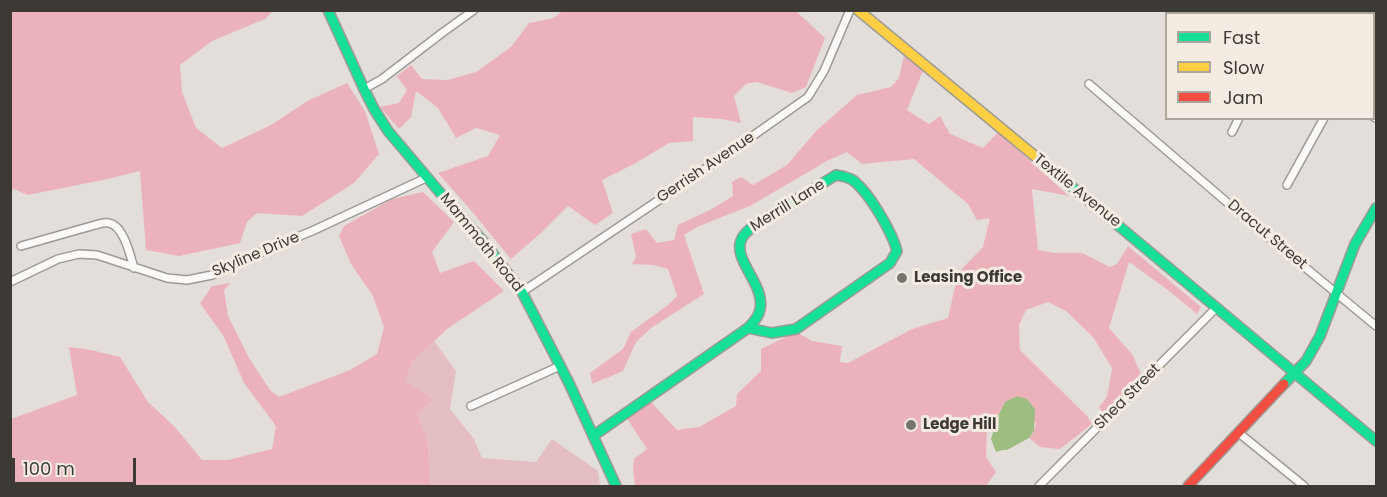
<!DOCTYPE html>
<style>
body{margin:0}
#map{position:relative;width:1387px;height:497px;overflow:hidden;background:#e3ded9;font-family:Poppins,sans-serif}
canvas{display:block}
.frame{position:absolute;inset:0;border:12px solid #3d3a36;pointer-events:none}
.legend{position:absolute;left:1165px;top:12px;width:210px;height:108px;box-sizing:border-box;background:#f4ece2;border:2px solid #aba59d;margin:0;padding:8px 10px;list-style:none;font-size:18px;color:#3d3a36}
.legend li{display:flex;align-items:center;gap:12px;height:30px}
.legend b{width:30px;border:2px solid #aba59d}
.scale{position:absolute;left:12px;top:458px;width:124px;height:27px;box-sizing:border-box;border:3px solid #3d3a36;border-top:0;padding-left:8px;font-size:18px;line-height:21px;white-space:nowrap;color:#3d3a36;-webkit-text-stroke:4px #f4ece2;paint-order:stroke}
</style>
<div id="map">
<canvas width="1387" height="497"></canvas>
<div class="frame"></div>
<ul class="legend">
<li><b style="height:8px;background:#16e098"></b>Fast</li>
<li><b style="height:8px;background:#ffcf43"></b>Slow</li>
<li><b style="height:8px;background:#f24e42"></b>Jam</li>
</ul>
<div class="scale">100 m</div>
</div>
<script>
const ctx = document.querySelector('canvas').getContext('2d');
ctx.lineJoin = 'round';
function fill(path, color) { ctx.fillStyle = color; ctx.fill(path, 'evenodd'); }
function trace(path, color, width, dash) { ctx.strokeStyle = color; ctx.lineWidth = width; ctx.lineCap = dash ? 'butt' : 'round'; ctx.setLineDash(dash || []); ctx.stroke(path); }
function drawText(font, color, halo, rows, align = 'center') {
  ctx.font = font + ' Poppins,sans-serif'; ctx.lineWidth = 6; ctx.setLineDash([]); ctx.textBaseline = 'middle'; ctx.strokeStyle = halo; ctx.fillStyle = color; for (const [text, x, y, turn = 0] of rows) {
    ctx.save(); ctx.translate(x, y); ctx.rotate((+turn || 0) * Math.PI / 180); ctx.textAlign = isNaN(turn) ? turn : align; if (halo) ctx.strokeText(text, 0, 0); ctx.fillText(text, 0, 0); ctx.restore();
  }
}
fill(new Path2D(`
 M434,341L456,371L450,409L474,439L482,458L536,462L552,439L598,471L600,486H430L428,444L403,382L413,361Z`), '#e4bec2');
fill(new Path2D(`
 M11,10L273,11L265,19L212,41L180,65L182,92L196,128L222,148L271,125L309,100L347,83L365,111L379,154L354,183L302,216L257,213L247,222L240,243L179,256L146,250L140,171L103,180L28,195L14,189L11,191Z
 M563,10L796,11L825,38L806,87L792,93L757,82L746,84L734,96L741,123L722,119L693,117V141L669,143L634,164L602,180L613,213L595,225L568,206L541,233L511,259L469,208L438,173L488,156L500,135L476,128L456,138L438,108L416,91L411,117L399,129L380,107L399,103L407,90L397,76L411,65L422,79L447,80L476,72L511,47L529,23L554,18Z
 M904,56L924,68L907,110L929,124L940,116L950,134L983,148L998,132L1069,196L1032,189L1038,250L1055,253H1082L1110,267L1117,264L1128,246L1201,307L1197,314L1168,290L1129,262L1109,328L1132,354L1142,376L1104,414L1099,407L1107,397L1112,368L1093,337L1066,311L1048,302L1026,310L1019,325L1020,350L1087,416L1092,424L1060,449L1040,447L1029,438L1034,431L1036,423L1005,402L999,414L987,431L986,457L996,472L986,486H635L633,468L634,459L647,449L626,417L651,402L677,430L699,427L736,406L737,394L761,371V349L796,332L812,341L842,346L840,362L848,363L912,329L948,318L958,273L983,247L990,218L977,220L968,204L914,159L862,164L847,152L827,161L750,206L699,226L684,235L704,294L651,328L636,342L623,371L592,384L590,373L623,349L631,332L668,305L677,296L668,269L654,265L632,264L636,257L631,234L646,229L657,243L674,240L678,225L712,209L733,196L732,182L741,177L753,185L787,165L817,130L857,95L891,87L899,78Z
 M423,192L454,222L432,252L440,273L474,261L504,291L447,329L413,361L404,381L433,400L416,412L428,444L430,486H11V419L77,395L69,347L91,350L120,357L148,402L175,427L202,460H228L272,449L276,426L244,383L224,337L200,303L212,286L231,283L224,290L228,316L249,358L270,390L279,397L350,370L377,354L384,327L373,296L351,264L339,236L344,226L392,199Z`), '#ecb2bc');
fill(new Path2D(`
 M1017,396L1027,399L1035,409L1034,431L1029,438L1007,450H1003L996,452L991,439L999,414L1005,402Z`), '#9ebd81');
const street = new Path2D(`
 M1352,10L1357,14
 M1374,23L1376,25
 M1089,84L1243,216L1376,326
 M364,89L382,79L442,33L474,10
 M1374,117L1376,118
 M1232,132L1239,118
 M1287,185L1324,118
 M21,246L95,225C99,224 104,222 109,223C124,226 130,255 134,268
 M10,282L58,259L79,254L97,255L167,278L187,280L212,275L271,248L312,231L428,177
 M522,292L717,161L808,97L824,71L850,10
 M471,406L560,366
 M1239,433L1304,486
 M1039,486L1217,307`);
const fast = new Path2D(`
 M328,10L364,89L374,109L388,131L453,208L483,241L522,292L569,383L616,486
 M1065,181L1376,441
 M1284,384L1306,361L1320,336L1355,244L1376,208
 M593,436L748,328L772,333L796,329L890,263L897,251C892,232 870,194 854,181C849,177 842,176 836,175L752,227C749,230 744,234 742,238C730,260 769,286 759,313C757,318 752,324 748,328`);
const slow = new Path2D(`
 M858,10L1065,181`);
const jam = new Path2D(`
 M1188,486L1284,384`);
trace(street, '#9e9a96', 10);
trace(fast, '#9e9a96', 12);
trace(slow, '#9e9a96', 12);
trace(jam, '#9e9a96', 12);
trace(street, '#fbfaf9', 7);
trace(fast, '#16e098', 9);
trace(slow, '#ffcf43', 9);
trace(jam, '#f24e42', 9);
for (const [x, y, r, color] of [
 [902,278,6,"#77736f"],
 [911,425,6,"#77736f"]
]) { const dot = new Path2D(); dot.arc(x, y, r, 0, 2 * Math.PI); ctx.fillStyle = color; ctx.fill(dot); trace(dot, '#f4ece2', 2); }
drawText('15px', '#3d3a36', '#f4ece2', [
 ["Gerrish Avenue",706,168,-34],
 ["Textile Avenue",1077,191,39],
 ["Merrill Lane",788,206,-32],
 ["Dracut Street",1267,235,40],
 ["Mammoth Road",481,243,51],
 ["Skyline Drive",256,255,-23],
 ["Shea Street",1128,397,-45]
]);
drawText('bold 15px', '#3d3a36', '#f4ece2', [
 ["Leasing Office",914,278],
 ["Ledge Hill",923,425]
], 'left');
</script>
